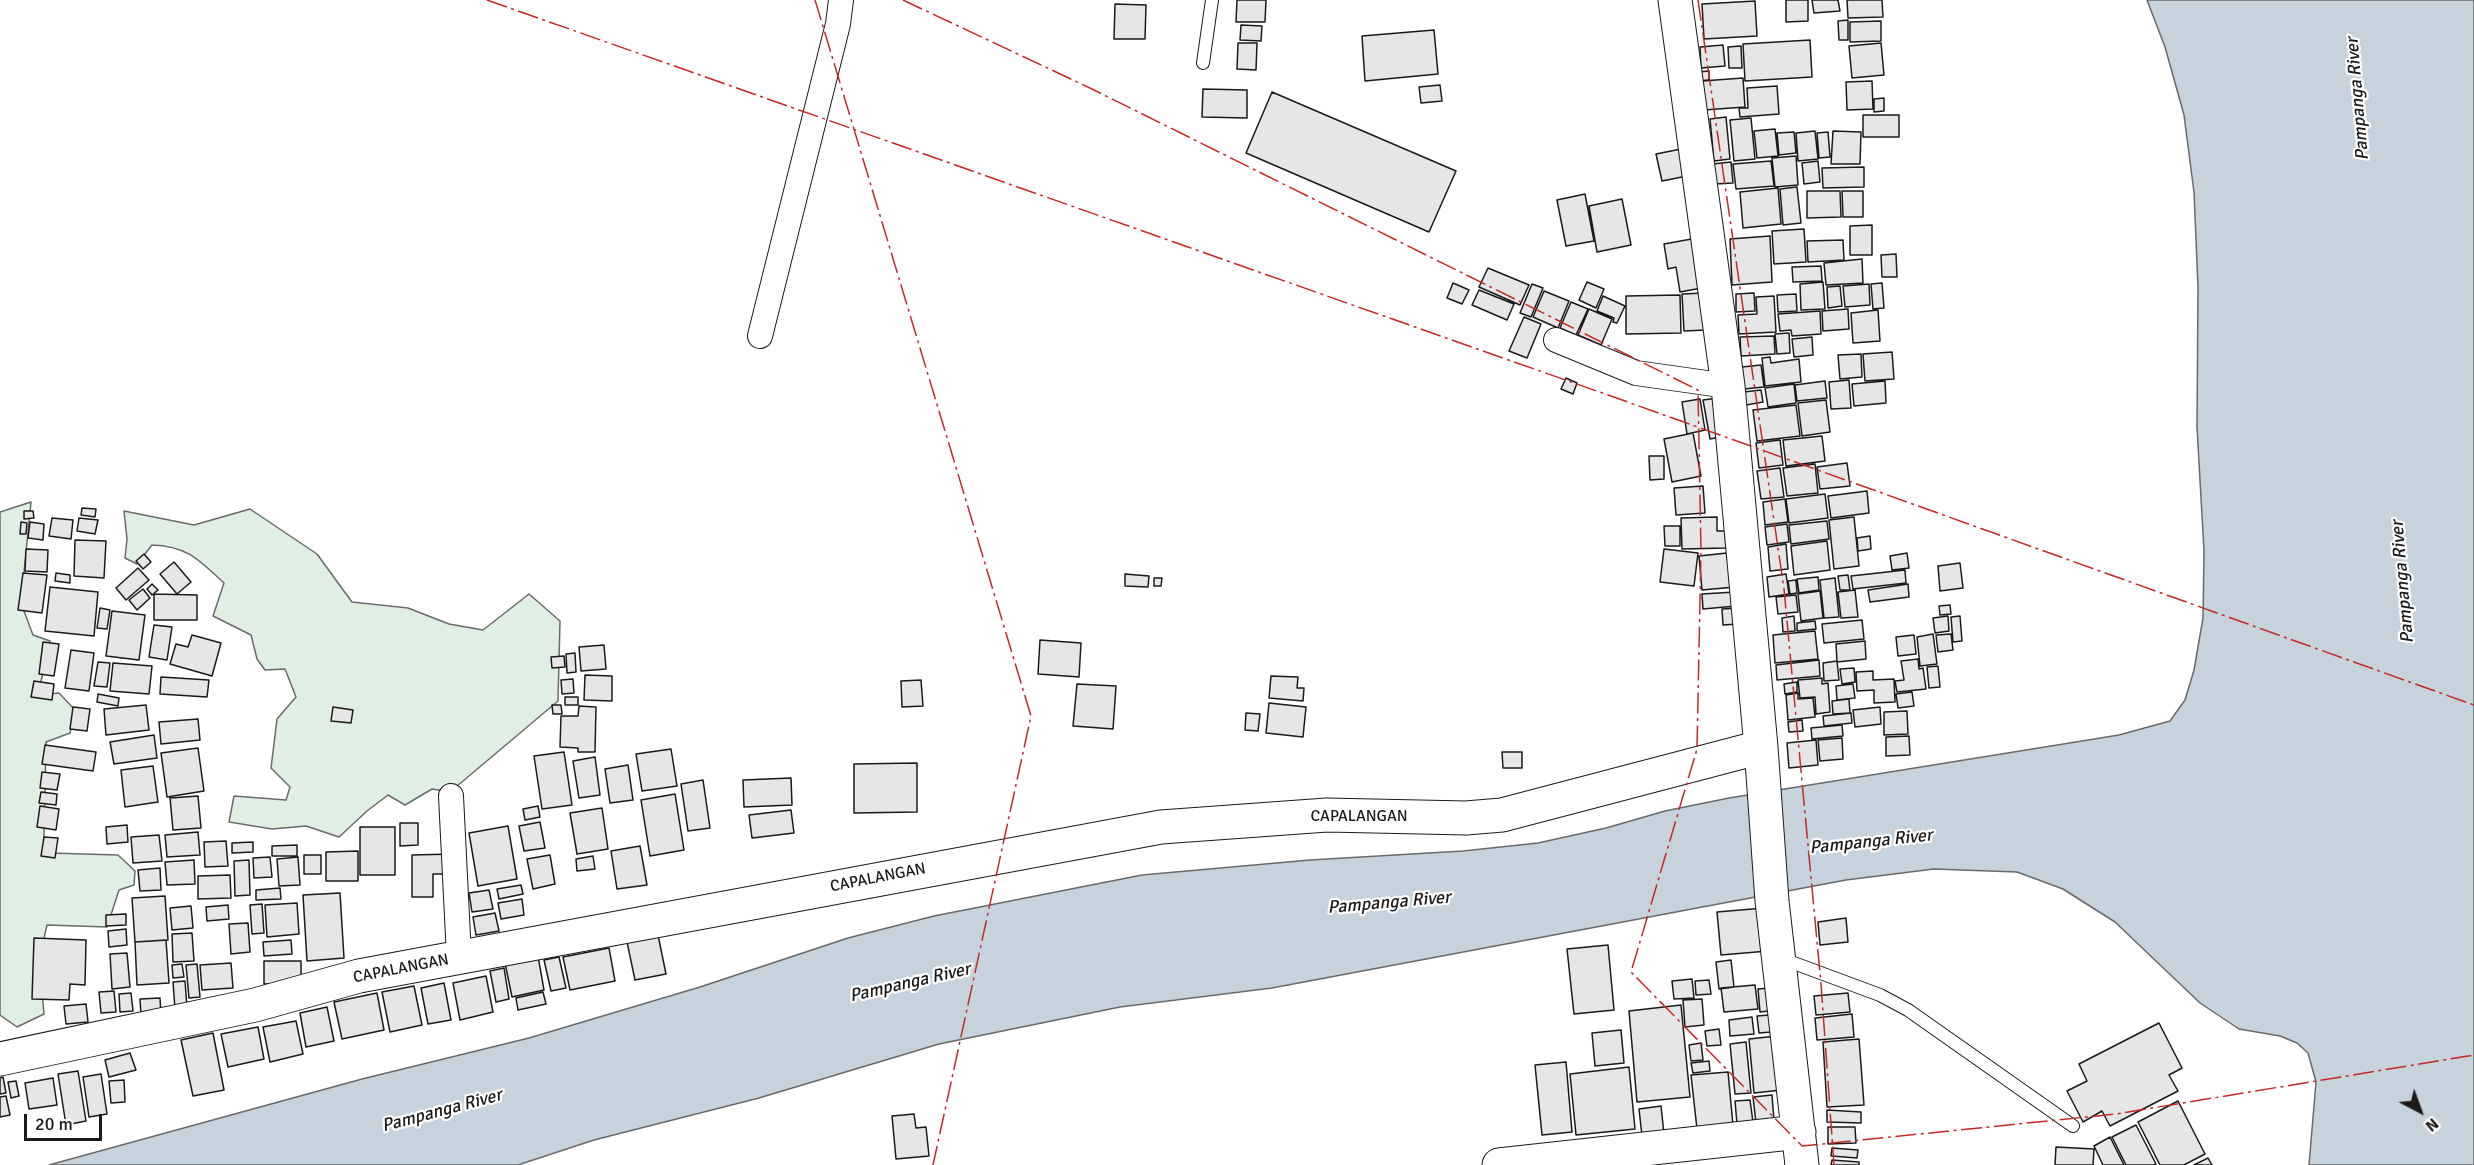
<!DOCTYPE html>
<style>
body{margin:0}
#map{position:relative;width:2474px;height:1165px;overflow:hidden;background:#fff;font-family:Signika,sans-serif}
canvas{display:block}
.north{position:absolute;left:2390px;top:1081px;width:60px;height:60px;-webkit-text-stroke:4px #fff;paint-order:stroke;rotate:139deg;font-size:16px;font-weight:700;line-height:24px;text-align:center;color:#1a1a1a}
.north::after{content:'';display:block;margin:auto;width:21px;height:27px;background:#1a1a1a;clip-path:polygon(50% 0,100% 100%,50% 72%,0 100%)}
.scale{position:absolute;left:24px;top:1114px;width:78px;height:27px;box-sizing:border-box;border:3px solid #1a1a1a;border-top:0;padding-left:8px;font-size:18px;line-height:21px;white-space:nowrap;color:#1a1a1a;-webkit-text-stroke:4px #fff;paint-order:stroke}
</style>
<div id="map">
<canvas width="2474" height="1165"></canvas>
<div class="north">N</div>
<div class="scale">20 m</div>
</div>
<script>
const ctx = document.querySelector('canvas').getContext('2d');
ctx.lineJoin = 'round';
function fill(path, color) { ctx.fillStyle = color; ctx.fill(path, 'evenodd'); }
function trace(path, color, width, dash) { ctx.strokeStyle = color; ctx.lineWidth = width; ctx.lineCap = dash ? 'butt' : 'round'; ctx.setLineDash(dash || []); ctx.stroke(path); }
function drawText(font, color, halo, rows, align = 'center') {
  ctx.font = font + ' Signika,sans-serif'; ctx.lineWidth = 4.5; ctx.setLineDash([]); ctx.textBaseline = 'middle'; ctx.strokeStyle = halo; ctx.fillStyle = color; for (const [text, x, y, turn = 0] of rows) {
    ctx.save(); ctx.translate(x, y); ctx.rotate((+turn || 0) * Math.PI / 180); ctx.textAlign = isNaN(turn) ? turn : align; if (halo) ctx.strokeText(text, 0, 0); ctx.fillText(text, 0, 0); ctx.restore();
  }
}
const green = new Path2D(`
 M31,502L21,603L33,635L50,641L38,695L59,693L76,711L70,733L46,742L44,836L50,853L118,855L135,871L134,885L119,890L107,927L47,925C39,956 41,983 44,1014L17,1027L0,1015V512Z
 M250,509L317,554L352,602L408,608L449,624L483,630L529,594L560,621L558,701L450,792L432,789L405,805L388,795L367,811L339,837L306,826L272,829L229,822L234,796L286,800L290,787L271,768L277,719L296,697L285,669L265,670L257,659L251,635L213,616L224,583C199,560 187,546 152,545L137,564L125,558L127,539L124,511L194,525Z`);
fill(green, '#e0efe3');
trace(green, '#6a6a6a', 1.5);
const water = new Path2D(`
 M2147,0H2474V1165H2309L2316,1082L2308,1053L2297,1043L2280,1036L2239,1029L2200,1003L2115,922L2063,889L2017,872L1934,869L1846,880L1272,988L1120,1007L939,1044L759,1098L594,1140L518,1165H49L362,1079L529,1038L700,987L848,938L934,916L1142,875L1310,860L1463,851L1538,843L1606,828L1665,811L1729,798L2119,735L2170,721L2185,700L2194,670L2203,618L2204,551L2197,427L2198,287L2194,192L2184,115L2165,47Z`);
fill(water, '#c6d2dc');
trace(water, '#6a6a6a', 1.5);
const building = new Path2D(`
 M1237,0H1266L1265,22H1236Z
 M1786,0H1808V21L1786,22Z
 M1812,0H1838L1840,11L1814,13Z
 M1847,0H1882L1883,17L1848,18Z
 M1755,1L1757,36L1704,39L1702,4Z
 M1115,4L1146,5L1145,39H1114Z
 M1848,20V40H1839L1838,21Z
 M1881,21V41L1850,42V22Z
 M1241,25L1262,26L1261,41L1240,40Z
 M1434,30L1438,74L1365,81L1362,36Z
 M1810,40L1812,77L1745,81L1743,44Z
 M1238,43H1257L1256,70L1237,69Z
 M1881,43L1884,75L1852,78L1849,46Z
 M1723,45L1725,66L1701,68L1700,47Z
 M1741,46L1742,68H1729L1728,47Z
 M1709,71V80L1698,81V72Z
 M1743,78L1745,107L1704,110L1702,81Z
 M1872,81L1873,109L1847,110L1846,82Z
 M1440,85L1442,101L1421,103L1419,87Z
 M1777,86L1779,114L1740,117L1739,108H1748L1747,88Z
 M1203,89L1247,90V118L1202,117Z
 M1272,92L1456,171L1429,232L1246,153Z
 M1884,98V111L1874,112V99Z
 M1863,115H1899V137H1863Z
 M1726,117L1730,159L1714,161L1710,119Z
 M1751,118L1755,159L1734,161L1730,120Z
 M1775,129L1778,156L1757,158L1754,131Z
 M1815,131L1818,159L1798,161L1796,133Z
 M1833,131L1861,132L1860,164H1831Z
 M1794,132L1796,153L1779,155L1777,133Z
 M1828,132L1830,157L1819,158L1817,133Z
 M1686,148L1692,175L1662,181L1656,154Z
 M1796,156L1798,185L1775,187L1772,158Z
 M1771,161L1774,186L1736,189L1733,164Z
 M1818,161L1820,182L1804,184L1802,163Z
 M1731,162L1733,183L1715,184L1713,164Z
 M1864,167V187L1823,188L1822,168Z
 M1797,187L1801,223L1783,225L1780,189Z
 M1778,188L1781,224L1743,228L1740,192Z
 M1807,191H1840L1841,217L1807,218Z
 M1842,191H1863V217H1843Z
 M1585,194L1594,241L1566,246L1557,200Z
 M1622,199L1631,245L1597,252L1589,206Z
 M1872,225V255H1850V226Z
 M1804,229L1806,262L1774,264L1772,231Z
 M1770,236L1772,282L1732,285L1730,239Z
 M1697,238L1707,287L1680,292L1676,267L1668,269L1664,244Z
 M1843,240L1844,260L1808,262L1807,241Z
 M1896,254L1897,277H1882L1881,255Z
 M1862,259L1863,283L1826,285L1824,263Z
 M1821,266L1822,281L1793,282L1792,267Z
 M1488,268L1529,285L1520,305L1479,287Z
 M1587,282L1604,289L1596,308L1579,300Z
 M1823,282L1825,309L1801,310L1800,284Z
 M1453,283L1469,290L1462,304L1447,298Z
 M1882,283L1884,308L1873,309L1871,284Z
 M1532,284L1543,288L1531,317L1520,313Z
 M1869,284L1870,305L1845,307L1843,286Z
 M1840,286L1842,306L1828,308L1827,287Z
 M1479,290L1514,304L1507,320L1472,305Z
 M1544,291L1569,301L1558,328L1533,317Z
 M1704,293L1706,330L1684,331L1682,294Z
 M1754,293L1755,311L1736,312V294Z
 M1796,294L1797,311L1778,312L1777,295Z
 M1680,295L1681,333L1626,334V296Z
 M1603,296L1625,306L1617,323L1613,322L1614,318L1597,311Z
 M1774,296L1776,332L1739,334L1738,315L1757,314L1756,297Z
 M1571,302L1588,309L1576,335L1560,328Z
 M1589,309L1612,319L1601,345L1578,335Z
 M1848,309L1849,329L1823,331L1822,311Z
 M1878,310L1880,341L1853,343L1851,313Z
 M1820,311L1821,334L1792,336L1791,330L1780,331L1778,314Z
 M1524,317L1541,324L1527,358L1509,351Z
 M1789,333L1790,353L1777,354L1775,334Z
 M1774,336L1775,354L1741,356L1740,337Z
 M1812,337L1813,355L1794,357L1792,339Z
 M1892,352L1894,379L1865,381L1863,354Z
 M1861,354L1862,377L1840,379L1838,355Z
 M1770,357L1771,363L1799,359L1801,382L1765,386L1762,358Z
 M1761,365L1764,387L1744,389L1742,367Z
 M1566,378L1577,383L1573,394L1561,389Z
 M1849,380L1851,408L1831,409L1829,382Z
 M1825,381L1827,398L1797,401L1795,385Z
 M1885,381L1886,403L1854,406L1852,384Z
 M1794,384L1796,403L1768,407L1765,388Z
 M1761,390L1763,402L1746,405L1744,392Z
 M1718,398L1725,436L1710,439L1703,400Z
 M1700,399L1705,430L1687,434L1682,402Z
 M1826,400L1830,432L1802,436L1798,403Z
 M1796,405L1800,436L1757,441L1753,410Z
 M1693,433L1701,476L1672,482L1664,439Z
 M1822,436L1825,461L1786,466L1783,440Z
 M1780,440L1783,465L1759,468L1756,443Z
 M1649,456H1664V479L1650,480Z
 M1847,463L1850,486L1820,489L1817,467Z
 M1815,464L1818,493L1787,496L1783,468Z
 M1780,468L1784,497L1761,499L1757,471Z
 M1703,486L1705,513L1676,515L1674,488Z
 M1867,491L1869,513L1831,518L1828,496Z
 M1825,494L1828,518L1789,523L1786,499Z
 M1785,499L1788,522L1765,525L1763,502Z
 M82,508L96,509L95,517L81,515Z
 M24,511H33L34,518L24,519Z
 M1717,517V531H1725L1726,548L1682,549L1681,518Z
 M1854,517L1859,566L1834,569L1829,520Z
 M52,518L73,520L71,539L49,536Z
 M79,518L98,520L95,534L77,531Z
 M1827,521L1829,539L1791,544L1789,525Z
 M21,522L27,523L26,534H20Z
 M30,522L44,524L43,540L28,538Z
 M1787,524L1789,542L1767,545L1765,527Z
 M1664,526H1680V546H1665Z
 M1870,536L1871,549L1858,551L1857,538Z
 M75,540L106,541L104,578L74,576Z
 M1827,541L1830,570L1794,575L1791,546Z
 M1786,544L1788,569L1770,571L1768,547Z
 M26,549L48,550L47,572L25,571Z
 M1664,549L1698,553L1694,586L1660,582Z
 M1727,553V559H1733L1735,587L1702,590L1699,556Z
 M1907,553L1909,568L1892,570L1890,556Z
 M144,554L151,562L143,569L136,561Z
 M174,562L191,582L177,594L160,574Z
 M1960,563L1963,588L1940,591L1938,566Z
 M138,568L149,580L126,600L116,588Z
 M1905,570L1906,583L1853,589L1851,576Z
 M23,573L47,575L42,613L18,610Z
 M56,573L70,575V583L55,581Z
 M1125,574L1149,576L1148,587L1125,586Z
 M1786,574L1789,594L1769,597L1767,577Z
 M1848,575L1850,590H1840L1838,576Z
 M1818,577L1819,590L1799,593L1797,579Z
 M1154,578H1162L1161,586H1154Z
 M1835,578L1839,617L1824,618L1820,580Z
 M1796,580L1797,593L1790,594L1788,581Z
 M152,584L158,590L152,595L147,589Z
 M1908,584L1909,597L1870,602L1868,590Z
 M50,587L98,592L94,636L45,631Z
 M143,589L150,598L137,610L129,600Z
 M1855,590L1858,617L1841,618L1838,592Z
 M1820,591L1823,618L1801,621L1798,594Z
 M1735,592L1736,606L1703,609L1702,594Z
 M154,594L197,595V620H154Z
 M1796,595L1798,612L1778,614L1776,597Z
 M1950,605L1951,614L1940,615L1939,606Z
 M100,608L110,610L107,629L97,628Z
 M1737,608L1738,624L1723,625L1722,609Z
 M112,611L145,615L139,660L106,656Z
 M1794,616L1795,631L1783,632L1782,618Z
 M1948,616L1949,631L1935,633L1933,618Z
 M1960,616L1962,641L1953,642L1951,617Z
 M1862,620L1864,639L1824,643L1822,624Z
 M1815,621L1816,629L1797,631V623Z
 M154,625L172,627L167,660L149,657Z
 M1815,631L1818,659L1775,663L1773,635Z
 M1933,634L1937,664L1920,666L1917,637Z
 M1951,634L1953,650L1938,652L1936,635Z
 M192,635L221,643L212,676L170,664L176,644L188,647Z
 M1914,635L1916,654L1898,656L1896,637Z
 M1040,640L1081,643L1079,677L1038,674Z
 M1865,641L1866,659L1837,662L1836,644Z
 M43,642L59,644L54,676L39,674Z
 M604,645L606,669L581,671L579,647Z
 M71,650L94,653L89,691L65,688Z
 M575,653L576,672L567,673L566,654Z
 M564,656L565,667L552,668L551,657Z
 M1918,659L1919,669L1923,668L1926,689L1897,692L1895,681L1904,680L1901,661Z
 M1819,660L1820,676L1777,680L1776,665Z
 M1837,661L1839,680L1824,681L1823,663Z
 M98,662L110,663L107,687L94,686Z
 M113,663L152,666L149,694L110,691Z
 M1938,666L1940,687L1929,688L1927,667Z
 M1854,668L1855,682L1842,684L1840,669Z
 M1873,671V680L1894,679L1895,702L1874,703V690L1857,691L1856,672Z
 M585,675L612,676V701L584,700Z
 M1271,676L1298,677L1297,688H1304L1303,701L1269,698Z
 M161,677L209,680L207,697L160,694Z
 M1822,678V684L1828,683L1830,712L1816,714L1815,697L1800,698L1798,680Z
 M573,679L574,693L562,694L561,680Z
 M921,680L923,706L902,707L901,681Z
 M34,681L54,684L52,700L31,697Z
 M1797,682V692L1785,694L1784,684Z
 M1077,684L1116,686L1113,729L1073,726Z
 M1853,684L1855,698L1837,700L1836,686Z
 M1912,692L1914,706L1898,708L1896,694Z
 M1798,693V699L1813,698L1815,717L1788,720L1786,695Z
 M98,694L119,698L118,706L97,702Z
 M565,697H578V705H565Z
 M1849,699L1850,713L1833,714L1832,701Z
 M1269,703L1306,707L1303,737L1266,733Z
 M146,705L149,730L106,735L104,709Z
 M552,705H561L562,714H553Z
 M579,706L596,707L595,752H578V748L560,747L561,716H578Z
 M73,707L90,709L87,731L70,729Z
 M333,707L353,710L351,723L331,721Z
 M1880,707L1881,724L1855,727L1853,710Z
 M1907,711L1908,734L1884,735V712Z
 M1246,713L1260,714L1258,731L1245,730Z
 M1851,713L1852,723L1824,726L1823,716Z
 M198,719L200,740L161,744L159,722Z
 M1802,720L1803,731L1789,732L1788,722Z
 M1842,725L1843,736L1812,739L1811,728Z
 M154,735L157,758L114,764L110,742Z
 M1909,736L1910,755L1886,756V737Z
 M1842,738L1843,759L1820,761L1818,740Z
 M1816,740L1818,765L1789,768L1787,743Z
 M45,745L96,752L93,771L42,764Z
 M198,748L204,791L167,797L161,753Z
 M671,749L677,786L642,791L636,754Z
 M564,752L572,805L542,809L534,756Z
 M1502,752H1522V768H1503Z
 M595,757L600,795L579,798L573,761Z
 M917,763V812L854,813V764Z
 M628,765L633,800L610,803L605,769Z
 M153,766L158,802L125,807L121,770Z
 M42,772L60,774L57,790L40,788Z
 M791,778L792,805L744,807L743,780Z
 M703,780L710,828L688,831L681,784Z
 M41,792L57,794L56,805L39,803Z
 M675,794L684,850L650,856L641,800Z
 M198,796L201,828L173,830L170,798Z
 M40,806L59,809L56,830L37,827Z
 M538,806L540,817L525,820L523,809Z
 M602,808L608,849L577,854L570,813Z
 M791,810L794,833L752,838L749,815Z
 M540,822L545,848L524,851L519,826Z
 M400,823H418V845L400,846Z
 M127,825L128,842L107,844L106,827Z
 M508,826L517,879L478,886L469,833Z
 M360,827H395V875H360Z
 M198,832L200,855L167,857L165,835Z
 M159,835L162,861L133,863L131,837Z
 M44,837L58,838L55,858L41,856Z
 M226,841L228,866L205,867L204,842Z
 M253,842V852L232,853V843Z
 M297,845V856H272V846Z
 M640,846L647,885L617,889L611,851Z
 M358,851V881H326V852Z
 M453,854L454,874H433V897H412V855Z
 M304,855H321V874H304Z
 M550,855L555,884L533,889L527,859Z
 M593,856L595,869L577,871L576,859Z
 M270,857L272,877L254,878L253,858Z
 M298,857L300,885L279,886L277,859Z
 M194,860L195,884L167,885L165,862Z
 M249,860L250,895L235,896L234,861Z
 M160,868L161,890L140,891L138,870Z
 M230,875L231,898L198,899V876Z
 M521,885L523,894L499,899L497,889Z
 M280,888L281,899L256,900V890Z
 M489,890L493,909L472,912L469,893Z
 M340,893L344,958L307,961L303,895Z
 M165,896L168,940L135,942L132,898Z
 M522,899L524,915L501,919L498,903Z
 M297,903L299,934L267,937L265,905Z
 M262,904L264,933L252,934L250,905Z
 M228,905L229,919L207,921L206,907Z
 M191,906L193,928L172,930L170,908Z
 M1764,908L1768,951L1721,955L1717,912Z
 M495,913L499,931L476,935L473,917Z
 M126,914V925L106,926V915Z
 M1846,918L1848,942L1820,945L1818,922Z
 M248,923L250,952L231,954L229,924Z
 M126,929L127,945L109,947L108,931Z
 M192,933L194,961L173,962L172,934Z
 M658,935L666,974L635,980L627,942Z
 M34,938L86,940L85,985L70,984L69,1000L32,999Z
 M166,940L169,983L137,985L135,942Z
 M291,940L292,954L264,956L263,942Z
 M1608,945L1614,1010L1574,1014L1567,949Z
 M609,948L615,981L570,990L563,957Z
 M127,953L130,987L112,989L110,954Z
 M538,956L544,990L512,997L505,963Z
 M559,957L566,988L551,991L544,960Z
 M1731,960L1734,987L1719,989L1716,962Z
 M264,961H301V983L264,984Z
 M231,963L233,988L202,990L200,965Z
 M182,964L184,977L173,978L172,965Z
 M197,964L200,997L189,998L186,965Z
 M504,968L509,999L496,1002L490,971Z
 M486,976L493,1012L460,1020L453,983Z
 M1692,979L1694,998L1674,999L1672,981Z
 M1709,980L1711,994L1696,995L1695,981Z
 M185,981L187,1007L175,1009L173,982Z
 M444,983L451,1020L428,1024L421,988Z
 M1755,985L1758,1009L1724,1012L1721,988Z
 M414,986L422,1025L390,1032L382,992Z
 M1782,987L1784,1009L1760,1012L1758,989Z
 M114,991L116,1012L101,1013L99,992Z
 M543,992L546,1004L518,1010L516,998Z
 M131,993L133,1011L120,1012L119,994Z
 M377,993L384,1030L342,1039L334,1002Z
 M1848,993L1850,1012L1816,1015L1814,996Z
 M160,998L161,1015L141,1016L140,999Z
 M1702,999L1704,1025L1685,1027L1683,1000Z
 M86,1004L88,1022L66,1024L64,1006Z
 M1681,1005L1690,1097L1637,1102L1629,1011Z
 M327,1007L334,1041L306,1047L300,1013Z
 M1782,1014L1784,1031L1759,1033L1757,1016Z
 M1852,1014L1854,1037L1817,1040L1815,1018Z
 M1752,1017L1754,1034L1730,1036L1729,1020Z
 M296,1021L303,1054L270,1062L263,1027Z
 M2159,1023L2182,1068L2169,1075L2178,1091L2110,1126L2102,1111L2083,1122L2067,1091L2087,1081L2079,1064Z
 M258,1027L264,1059L228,1067L221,1034Z
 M1719,1029L1721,1045L1707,1046L1705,1031Z
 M1621,1030L1624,1063L1595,1066L1592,1033Z
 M213,1033L224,1090L193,1096L181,1040Z
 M1786,1035L1791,1089L1754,1093L1749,1039Z
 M1859,1039L1864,1105L1827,1107L1823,1042Z
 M1746,1042L1751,1093L1735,1094L1730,1044Z
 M1701,1043L1703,1060L1691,1061L1689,1045Z
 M130,1053L136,1070L109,1077L105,1060Z
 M1709,1061L1710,1071L1693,1073L1691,1063Z
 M1566,1062L1572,1132L1542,1135L1535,1065Z
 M1629,1067L1635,1129L1576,1135L1570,1074Z
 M78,1071L86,1121L66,1125L58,1074Z
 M1728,1072L1733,1125L1697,1129L1691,1075Z
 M101,1074L107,1114L89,1117L83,1077Z
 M3,1077L6,1093L0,1094V1078Z
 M53,1078L57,1105L29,1109L25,1083Z
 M124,1080L125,1102L111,1103L109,1081Z
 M16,1081L19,1096L11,1098L8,1082Z
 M1772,1095L1774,1121L1756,1123L1753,1097Z
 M6,1096L10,1115L0,1117V1097Z
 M1750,1100L1753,1122L1737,1124L1735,1101Z
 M2178,1101L2205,1154L2184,1165H2160L2138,1122Z
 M1661,1106L1664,1134L1642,1136L1639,1109Z
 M1827,1110L1861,1112V1123L1827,1122Z
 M914,1114L916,1128L926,1127L929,1156L896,1159L892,1116Z
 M2136,1125L2156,1164L2154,1165H2126L2112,1137Z
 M1828,1127H1855L1856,1143L1828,1144Z
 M2110,1137L2124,1165H2103L2094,1146Z
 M2056,1147L2094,1149L2093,1165H2055Z
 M1832,1148L1858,1150L1857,1158L1831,1156Z
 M2208,1158L2212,1165H2194Z
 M1832,1160L1859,1162V1165H1831Z`);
fill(building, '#e6e6e6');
trace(building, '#1a1a1a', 1.5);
const lane = new Path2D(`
 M1203,63L1212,0
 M1783,959L1880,995L1908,1010L2073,1126`);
const street = new Path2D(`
 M760,336L838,24L841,0
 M1556,340L1636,373L1728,386
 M451,796L459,957`);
const secondary = new Path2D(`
 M1675,0L1728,386L1761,747L1772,901L1802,1165
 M0,1059L255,1005L359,976L1161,827L1327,815L1466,818L1502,815L1761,747
 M1499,1165L1799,1132`);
trace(lane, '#1a1a1a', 14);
trace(street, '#1a1a1a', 26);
trace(secondary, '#1a1a1a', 35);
trace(lane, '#fff', 12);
trace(street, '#fff', 24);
trace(secondary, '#fff', 33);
trace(new Path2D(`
 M487,0L1625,401L2474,705
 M815,0L1031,716L933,1165
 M903,0L1092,89L1698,390L1701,551L1697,749L1631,972L1802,1146L2116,1114L2474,1055
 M1698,0L1784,589L1821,984L1834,1165`), '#c62828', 1.5, [21, 4.5, 3, 4.5]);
drawText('16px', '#1a1a1a', '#fff', [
 ["CAPALANGAN",1359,817],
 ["CAPALANGAN",878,878,-11],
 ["CAPALANGAN",401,969,-11]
]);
drawText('italic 18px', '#1a1a1a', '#fff', [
 ["Pampanga River",2358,99,-95],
 ["Pampanga River",2403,582,-95],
 ["Pampanga River",1871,842,-6],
 ["Pampanga River",1389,903,-5],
 ["Pampanga River",910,983,-13],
 ["Pampanga River",442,1111,-15]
]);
</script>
